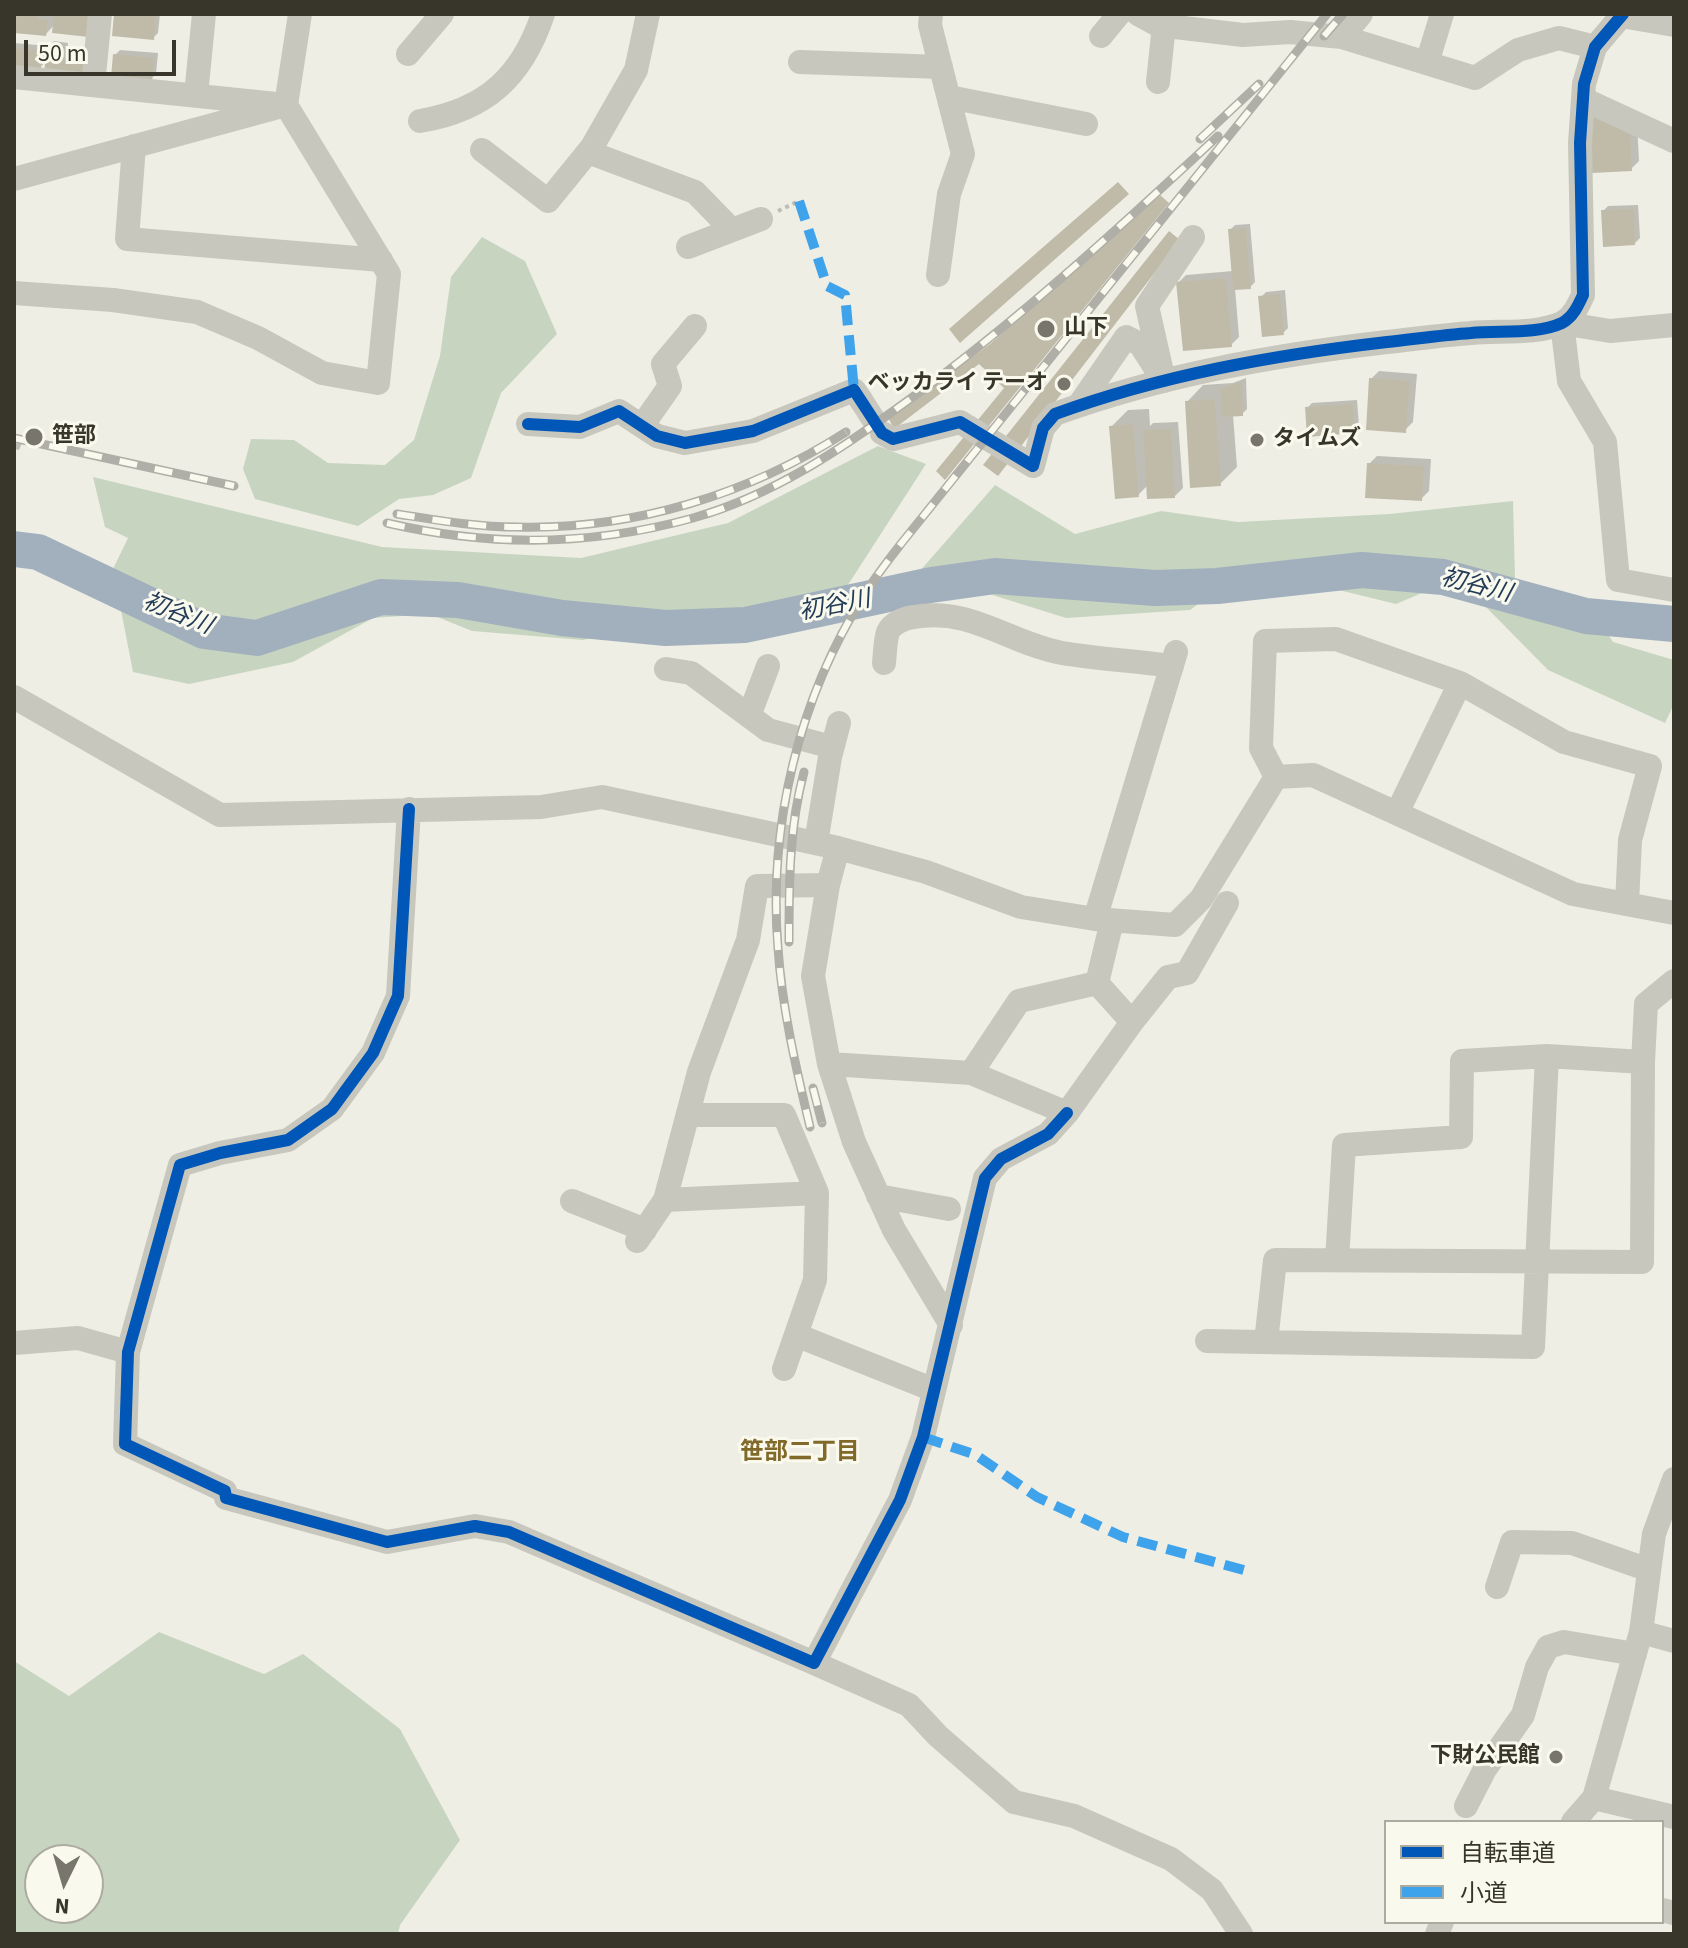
<!DOCTYPE html>
<meta charset="utf-8">
<style>
body{margin:0}
#map{position:relative;width:1688px;height:1948px;overflow:hidden;background:#eeeee5;font-family:"Source Sans 3","Noto Sans JP",sans-serif}
canvas{display:block}
.frame{position:absolute;inset:0;border:16px solid #38362b;pointer-events:none}
.legend{position:absolute;left:1384px;top:1820px;width:280px;height:104px;box-sizing:border-box;background:#f9f9ed;border:2px solid #acab9f;margin:0;padding:10px 14px;list-style:none;font-size:24px;color:#38362b}
.legend li{display:flex;align-items:center;gap:16px;height:40px}
.legend b{width:40px;border:2px solid #acab9f}
.north{position:absolute;left:24px;top:1844px;width:80px;height:80px;box-sizing:border-box;background:#f9f9ed;border:2px solid #acab9f;border-radius:50%;rotate:185deg;font-size:22px;font-weight:700;line-height:32px;text-align:center;color:#38362b}
.north::after{content:'';display:block;margin:auto;width:28px;height:36px;background:#78766c;clip-path:polygon(50% 0,100% 100%,50% 72%,0 100%)}
.scale{position:absolute;left:24px;top:40px;width:152px;height:36px;box-sizing:border-box;border:4px solid #38362b;border-top:0;padding-left:10px;font-size:24px;line-height:28px;white-space:nowrap;color:#38362b;-webkit-text-stroke:6px #f9f9ed;paint-order:stroke}
</style>
<div id="map">
<canvas width="1688" height="1948"></canvas>
<div class="frame"></div>
<ul class="legend">
<li><b style="height:10px;background:#0057b8"></b>自転車道</li>
<li><b style="height:10px;background:#3fa3eb"></b>小道</li>
</ul>
<div class="north">N</div>
<div class="scale">50 m</div>
</div>
<script>
const ctx = document.querySelector('canvas').getContext('2d');
ctx.lineJoin = 'round';
function fill(path, color) { ctx.fillStyle = color; ctx.fill(path, 'evenodd'); }
function trace(path, color, width, dash) { ctx.strokeStyle = color; ctx.lineWidth = width; ctx.lineCap = dash ? 'butt' : 'round'; ctx.setLineDash(dash || []); ctx.stroke(path); }
function drawText(font, color, halo, rows, align = 'center') {
  ctx.font = font + ' "Source Sans 3","Noto Sans JP",sans-serif'; ctx.lineWidth = 6; ctx.setLineDash([]); ctx.textBaseline = 'middle'; ctx.strokeStyle = halo; ctx.fillStyle = color; for (const [text, x, y, turn = 0] of rows) {
    ctx.save(); ctx.translate(x, y); ctx.rotate((+turn || 0) * Math.PI / 180); ctx.textAlign = isNaN(turn) ? turn : align; if (halo) ctx.strokeText(text, 0, 0); ctx.fillText(text, 0, 0); ctx.restore();
  }
}
fill(new Path2D(`
 M482,237L525,261L557,334L501,393L471,478L433,495L399,499L358,526L255,499L243,469L251,439L294,440L328,463L385,465L414,440L440,356L451,277Z
 M878,446L926,464L844,591L729,610L583,640L472,631L430,614L373,618L293,662L189,684L133,672L113,569L128,538L105,527L93,477L382,547L581,558L728,523Z
 M995,485L1075,534L1161,511L1238,522L1389,514L1513,501L1515,578L1591,606L1613,642L1674,660V704L1665,723L1548,670L1486,607L1429,590L1396,604L1249,568L1190,610L1066,618L919,572Z
 M159,1632L264,1674L303,1654L400,1729L460,1840L400,1925L398,1934H14V1661L69,1696ZM40,1860H88V1908H40Z`), '#c7d5c0');
fill(new Path2D(`
 M14,14H95L94,29L89,34L54,31L55,24L46,34L14,31Z
 M116,14H160L158,33L153,38Z
 M54,41L68,43L67,55L89,57L87,70L48,60L40,67L14,69V43L49,46Z
 M120,50L158,53L156,74L151,79L115,55Z
 M1600,107L1637,123L1639,161L1631,169Z
 M1638,205L1640,238L1635,243L1603,211L1608,206Z
 M1250,224L1255,282L1250,287L1235,288L1239,337L1231,345L1178,283L1186,275L1233,271L1230,230L1235,225Z
 M1285,290L1288,328L1283,333L1261,297L1266,292Z
 M1379,371L1417,374L1413,422L1405,430L1371,379Z
 M1246,378L1247,409L1242,414L1233,415L1237,467L1220,484L1187,402L1203,385L1233,383Z
 M1357,400L1359,426L1354,431L1307,408L1312,403Z
 M1149,409L1150,426L1153,423L1178,422L1183,488L1175,496L1148,485L1138,495L1111,427L1128,410Z
 M14,441L22,443L19,450L14,449Z
 M1377,456L1431,459L1429,491L1421,499L1369,464Z`), '#0003');
trace(new Path2D(`
 M14,549L38,552L204,631L257,638L381,597L458,600L562,618L666,628L745,625L931,585L995,576L1155,588L1217,586L1362,570L1443,577L1586,616L1674,624`), '#a2b0be', 36);
fill(new Path2D(`
 M19,14H38V19L48,20L46,36L14,33V17H19Z
 M54,14H91L89,37L52,33Z
 M114,14H156L154,40L112,36Z
 M47,45L64,47L63,59L85,61L83,78L44,74Z
 M14,48L42,50L41,69L14,67Z
 M113,54L154,58L152,81L111,78Z
 M1590,114L1630,131L1632,171L1591,173Z
 M1118,182L1129,194L960,343L949,329Z
 M1160,195L1169,203L945,480L936,471L1004,388L979,364L894,429L889,419L990,344Z
 M1634,209L1635,245L1603,247L1601,210Z
 M1246,228L1251,289L1233,290L1228,229Z
 M1169,231L1180,240L998,476L983,465Z
 M1226,278L1232,347L1183,351L1176,282Z
 M1280,294L1284,335L1262,337L1258,296Z
 M1369,378L1410,381L1406,433L1366,430Z
 M1242,381L1243,416L1222,417L1220,389Z
 M1215,399L1221,486L1190,488L1185,401Z
 M1353,404L1355,433L1307,437L1305,407Z
 M1133,424L1139,497L1115,499L1109,426Z
 M1171,429L1175,498L1147,499L1143,430Z
 M1367,463L1424,466L1422,501L1365,498Z`), '#c0bba8');
trace(new Path2D(`
 M861,400L882,433`), '#cac9c0', 24, [24, 12]);
trace(new Path2D(`
 M778,211L799,201`), '#bebdb4', 4, [4, 4]);
trace(new Path2D(`
 M931,14L930,25L963,154L949,194L938,275
 M1138,14L1158,25L1243,35L1290,32L1342,37L1475,78L1518,50L1559,38L1595,47
 M1621,16L1674,25
 M1101,36L1119,14
 M1342,37L1361,14
 M408,54L442,14
 M800,62L941,67
 M1427,63L1442,14
 M14,77L286,105L300,14
 M1158,82L1164,25
 M93,85L100,14
 M196,95L204,14
 M949,97L1086,124
 M1583,99L1674,141
 M420,121C486,110 522,77 543,14
 M134,146L127,239L381,260
 M482,150L548,201L592,147L636,70L648,14
 M588,152L695,192L731,229
 M14,179L286,105L389,274L378,383L322,373L258,338L197,312L113,300L14,293
 M688,247L761,219
 M1674,325L1610,331L1562,323L1569,381L1605,442L1618,580L1674,590
 M1164,381L1147,306L1193,237
 M1079,405L1126,337L1140,344L1156,369
 M528,424L580,427L619,411L657,436L685,443L753,431L854,390L861,400
 M642,426L670,386L663,364L695,326
 M882,433L893,439L960,422L1033,466L1043,428L1055,414C1162,375 1274,355 1387,342C1415,339 1443,335 1471,333C1499,330 1536,335 1562,323C1573,317 1578,306 1583,295L1580,143L1584,84L1595,47L1623,14
 M884,663C885,654 885,641 888,632C892,623 905,618 914,617C972,607 1008,643 1062,653C1098,659 1136,661 1172,666
 M666,669L691,673L768,730L832,747
 M14,697L220,815L541,807L602,797L838,848L926,872L1021,907L1095,919L1175,925L1201,899L1276,777
 M749,716L768,666
 M409,809L398,996L373,1053L332,1109L288,1140L220,1153L180,1165L128,1352L125,1444L225,1491L226,1498L387,1542L475,1526L509,1532L814,1663L900,1500L923,1437L985,1178L1001,1159L1048,1134L1067,1113
 M1397,813L1460,683
 M816,843L830,757L839,723
 M828,885L813,976L829,1064L971,1073L1067,1113L1132,1022L1097,983L1112,921
 M1627,904L1630,840L1650,766L1564,742L1460,683L1336,639L1265,641L1261,748L1276,777L1313,775L1573,894L1674,913
 M1095,919L1176,652
 M1132,1022L1168,977L1187,973L1227,903
 M829,1064L854,1142L894,1230L951,1325
 M971,1073L1019,1001L1097,983
 M688,1115H784L817,1193L815,1280L784,1369
 M878,1196L949,1209
 M665,1200L699,1072L748,940L757,886L828,885L838,848
 M572,1201L645,1230
 M637,1241L665,1200L817,1193
 M1337,1260L1344,1145L1461,1137L1462,1061L1547,1056
 M796,1335L934,1390
 M1207,1341L1533,1347L1547,1056L1643,1062L1646,1004L1674,981
 M1266,1342L1275,1260L1642,1262L1643,1062
 M14,1343L78,1338L128,1352
 M1497,1587L1512,1542L1572,1543L1649,1570
 M1641,1632L1674,1641
 M814,1663L909,1705L938,1736L1014,1802L1074,1816L1171,1859L1212,1890L1241,1934
 M1594,1798L1674,1817
 M1466,1806L1485,1769L1523,1715L1537,1667L1548,1647L1564,1642L1635,1654
 M1573,1822L1594,1798L1641,1632L1654,1534L1674,1479
 M1662,1910L1674,1913
 M1437,1934L1442,1922`), '#c7c7bd', 24);
const rail = new Path2D(`
 M1324,36L1343,14
 M1200,139L1259,84
 M14,438L234,486
 M397,514C436,520 477,527 517,527C633,530 750,494 846,432
 M387,523C489,547 592,546 693,518C774,495 843,448 910,399C1019,320 1119,228 1218,136
 M789,942C789,885 789,827 804,772
 M813,1088L822,1123
 M810,1127C796,1068 782,1008 778,948C768,826 799,697 865,594C875,577 888,561 900,545L1327,14`);
trace(rail, '#afaea7', 9);
trace(rail, '#f9f9ed', 6, [18]);
trace(new Path2D(`
 M799,201L827,286L845,295L854,390
 M923,1437L976,1455L1037,1497L1123,1537L1251,1572`), '#3fa3eb', 10, [20, 10]);
trace(new Path2D(`
 M528,424L580,427L619,411L657,436L685,443L753,431L854,390L882,433L893,439L960,422L1033,466L1043,428L1055,414C1162,375 1274,355 1387,342C1415,339 1443,335 1471,333C1499,330 1536,335 1562,323C1573,317 1578,306 1583,295L1580,143L1584,84L1595,47L1623,14
 M409,809L398,996L373,1053L332,1109L288,1140L220,1153L180,1165L128,1352L125,1444L225,1491L226,1498L387,1542L475,1526L509,1532L814,1663L900,1500L923,1437L985,1178L1001,1159L1048,1134L1067,1113`), '#0057b8', 12);
for (const [x, y, r, color] of [
 [1046,329,10,"#78766c"],
 [1064,384,8,"#78766c"],
 [34,437,10,"#78766c"],
 [1257,440,8,"#78766c"],
 [1556,1757,8,"#78766c"]
]) { const dot = new Path2D(); dot.arc(x, y, r, 0, 2 * Math.PI); ctx.fillStyle = color; ctx.fill(dot); trace(dot, '#f9f9ed', 3); }
drawText('bold 22px', '#38362b', '#f9f9ed', [
 ["山下",1064,329],
 ["ベッカライ テーオ",1048,384,"right"],
 ["笹部",52,437],
 ["タイムズ",1273,440],
 ["下財公民館",1540,1757,"right"]
], 'left');
drawText('italic 24px', '#233b57', '#f9f9ed', [
 ["初谷川",1476,587,14],
 ["初谷川",835,607,-11],
 ["初谷川",177,615,22]
]);
drawText('bold 24px', '#81692a', '#f9f9ed', [
 ["笹部二丁目",800,1454]
]);
</script>
